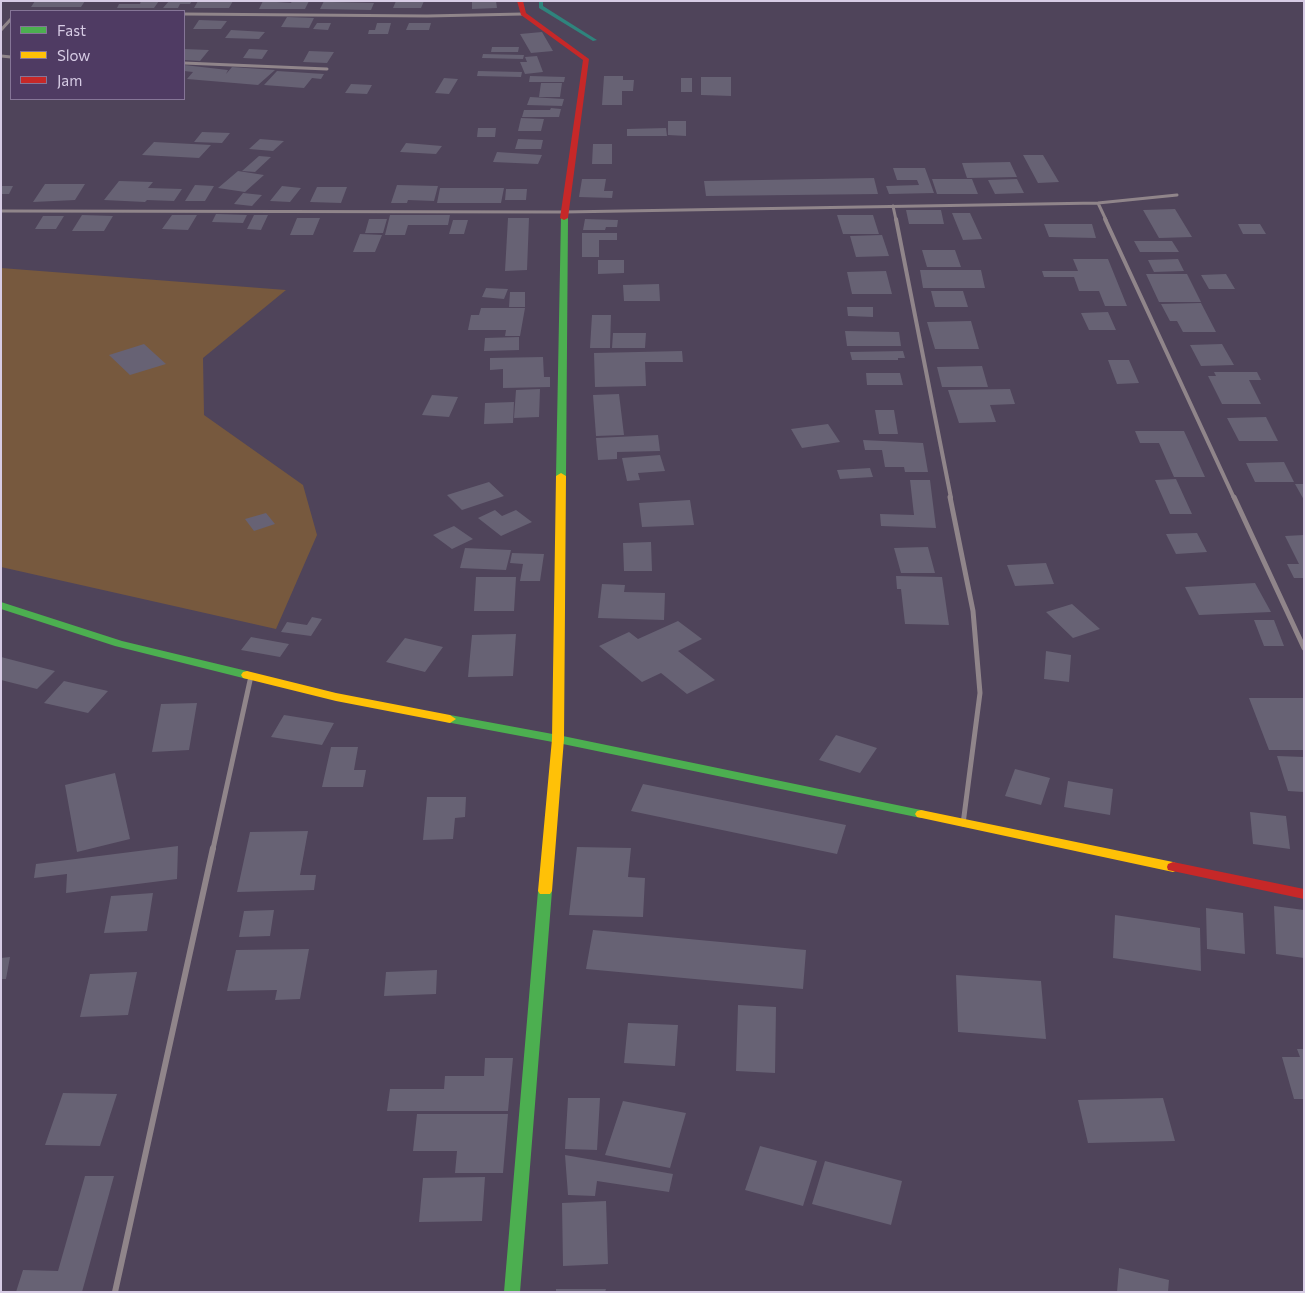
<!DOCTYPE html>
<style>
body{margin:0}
#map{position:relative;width:1305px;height:1293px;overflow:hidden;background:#4f445a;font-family:Commissioner,sans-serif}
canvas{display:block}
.frame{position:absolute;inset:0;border:2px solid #d7cce5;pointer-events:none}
.legend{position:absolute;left:10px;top:10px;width:175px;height:90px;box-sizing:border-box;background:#4f3b63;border:1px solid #857597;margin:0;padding:6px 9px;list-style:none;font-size:15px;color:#d7cce5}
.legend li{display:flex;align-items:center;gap:10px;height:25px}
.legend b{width:25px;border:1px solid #857597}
</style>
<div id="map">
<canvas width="1305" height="1293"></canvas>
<div class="frame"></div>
<ul class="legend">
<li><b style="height:6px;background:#4caf50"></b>Fast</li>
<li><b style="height:6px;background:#ffc107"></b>Slow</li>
<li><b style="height:6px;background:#c62828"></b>Jam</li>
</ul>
</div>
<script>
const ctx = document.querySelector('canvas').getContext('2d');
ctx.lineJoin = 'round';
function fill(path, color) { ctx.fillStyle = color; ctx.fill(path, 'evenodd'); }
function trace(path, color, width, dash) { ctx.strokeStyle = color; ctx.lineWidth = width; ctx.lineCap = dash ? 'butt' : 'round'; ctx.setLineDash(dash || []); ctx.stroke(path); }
fill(new Path2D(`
 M1,268L286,290L203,358L204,415L303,485L317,535L276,629L1,567Z`), '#77593e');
fill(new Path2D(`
 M539,1H543V6L597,40L593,41L539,8Z`), '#2f847d');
fill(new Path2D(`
 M35,1H85L81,7H31Z
 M141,1H159L154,8H117L119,4H140Z
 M169,1H192L190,4H180L178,8H163Z
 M198,1H233L229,8H194Z
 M263,1L291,3L292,1H309L305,9H259Z
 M324,1L333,2L374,3L371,10L320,9Z
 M396,1H424L421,8H393Z
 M472,1H496L497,8L472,9Z
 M287,17L314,18L309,28L281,27Z
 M199,20L227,21L221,29H193Z
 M317,23H331L328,30L313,29Z
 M377,23H391L388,34H368L369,30H375Z
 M409,23H431L429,30H406Z
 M231,30L265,32L259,39L225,38Z
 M542,32L553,51L531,53L520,34Z
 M492,47H519L518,52H491Z
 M184,49L209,50L200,61L184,60Z
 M249,49L268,50L262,59L243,58Z
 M309,51L334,52L327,63L303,62Z
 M483,54L524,55L523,59L482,58Z
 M537,56L543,72L525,74L520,62H527L525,57Z
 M184,65L228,70L226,74L232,67L275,70L258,85L187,79L193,72L184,71Z
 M277,71L324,74L321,79L312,78L304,88L264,85Z
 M478,71L522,72L521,77L477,76Z
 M530,76L565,77L564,82H529Z
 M604,76H623V80H634L633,91H622V105H602Z
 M701,77H731V96L701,95Z
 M444,78L458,79L449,94L435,93Z
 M681,78H692V92H681Z
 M541,83H562L560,97H539Z
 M351,84L372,85L367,94L345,93Z
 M530,97L564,99L562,106L527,105Z
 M551,108L561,109L559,117H522L524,110H550Z
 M521,118L544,119L541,131H518Z
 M668,121H686V136L668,135Z
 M478,128H496L495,137H477Z
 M666,128L667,136H627V129Z
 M202,132L230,133L222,143L194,142Z
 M260,139L284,141L273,151L249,149Z
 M518,139L543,140L541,149H515Z
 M154,142L211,145L199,158L142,155Z
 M406,143L442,146L436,154L400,152Z
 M593,144H612V164H592Z
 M497,152L542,155L538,164L493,162Z
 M1023,155H1043L1059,182L1038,183Z
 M259,156L271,157L255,172L242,171Z
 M1010,162L1017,177L967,178L962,163Z
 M893,168H925L934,193L889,194L886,186L919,185L917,180H897Z
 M238,171L264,175L245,192L218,188Z
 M874,178L878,194L706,196L704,181Z
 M582,179H606L604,191H613L612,198L579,197Z
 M932,179H972L978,194H937Z
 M1017,179L1024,193L995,194L988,180Z
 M119,181L153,182L148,188L182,189L174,201L147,200L145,202L104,200Z
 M45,184H85L75,200L33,202Z
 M195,185L214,186L205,201H185Z
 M397,185L438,186L434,201L408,200L407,203H391Z
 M1,186H13L9,194H1Z
 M282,186L301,188L290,202L270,201Z
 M317,187H347L341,203L310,202Z
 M440,188H504L501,203H437Z
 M506,189H527L526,200H505Z
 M243,193L262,195L252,206L234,204Z
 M1175,209L1192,237L1159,238L1143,210Z
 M906,210H941L944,224H909Z
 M952,213H970L982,239L963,240Z
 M216,214L247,215L243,223L212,222Z
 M82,215L113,216L104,231H72Z
 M172,215H197L188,230L162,229Z
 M254,215H268L261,230L247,229Z
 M390,215H450L448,225H408L405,235H385Z
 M837,215H873L879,234H843Z
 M43,216H64L56,229H35Z
 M297,218H320L313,235H290Z
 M508,218H529L527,270L505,271Z
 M369,219H387L383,233H365Z
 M585,219L618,220L617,227H606L605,230H583Z
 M453,220H468L464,234H449Z
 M1044,224H1092L1096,238L1049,237Z
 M1238,224H1260L1266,234H1243Z
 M582,233H617V240H599V257H582Z
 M360,234L382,235L375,252H353Z
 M882,235L889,256L856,257L850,236Z
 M1134,241H1172L1179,252H1140Z
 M922,250H955L961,267H927Z
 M1073,259H1108L1127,306H1105L1099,291H1079L1074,277H1044L1042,271H1078Z
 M1178,259L1184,271L1154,272L1148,260Z
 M598,260H624V273L598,274Z
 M920,270H981L985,288H923Z
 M886,271L892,294H852L847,272Z
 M1146,274H1187L1201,302H1159Z
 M1226,274L1235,289H1209L1201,275Z
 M659,284L660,301H624L623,285Z
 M486,288L508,289L504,299L482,297Z
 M931,291H963L968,307H935Z
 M510,292H525V307H509Z
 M1201,303L1216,332H1183L1177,321H1170L1161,304Z
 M847,307H873V317L848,316Z
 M481,308H525L520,336H505L506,330H468L471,315H479Z
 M1108,312L1116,330H1089L1081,313Z
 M592,315H611L610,348H590Z
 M971,321L979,349H935L927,322Z
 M845,331L899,332L901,346H847Z
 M613,333H646L645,348H612Z
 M519,337V350L484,351L485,338Z
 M144,344L166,364L130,375L109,355Z
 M1222,344L1234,365L1201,366L1190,345Z
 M682,351L683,362H645L646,386L595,387L594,353Z
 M903,351L905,358H898V360H852L850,352Z
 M543,357L544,377H550V387L503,388V369L490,370V358Z
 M1108,360H1129L1139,383L1117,384Z
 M982,366L988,387H942L937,367Z
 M1214,372H1257L1261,380H1249L1261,404H1222L1208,376H1216Z
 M866,373H900L903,385H867Z
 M540,389L539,417L514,418L516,390Z
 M1010,389L1015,404L990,405L996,422L959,423L948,390Z
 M619,394L624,435L596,436L593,395Z
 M432,395L458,397L449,417L422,415Z
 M514,402L513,423L484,424L485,403Z
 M875,410H894L898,434H879Z
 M1266,417L1278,441H1239L1227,418Z
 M828,424L840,442L802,448L791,429Z
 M1135,431H1184L1205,477H1174L1159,443H1140Z
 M658,435L660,451L617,452V459L598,460L596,438Z
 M863,440L923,443L928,472H905L904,467H885L882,450H865Z
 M660,455L665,471L638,473L640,480L627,481L622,458Z
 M1284,462L1294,482H1255L1246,463Z
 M870,468L873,477L840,479L837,470Z
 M1176,479L1192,514H1170L1155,480Z
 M910,480H930L936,528L881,526L880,514L914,515Z
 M489,482L504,496L462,510L447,495Z
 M1295,484H1304V500Z
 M690,500L694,525L642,527L639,503Z
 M495,510L502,516L516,510L532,522L501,536L478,518Z
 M266,513L275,524L254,531L245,519Z
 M454,526L473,539L452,549L433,535Z
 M1197,533L1207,552L1176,554L1166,534Z
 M1304,535V578H1294L1287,564H1299L1285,536Z
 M651,542L652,571H624L623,543Z
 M928,547L935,573H901L894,548Z
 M465,548L511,550L506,570L460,568Z
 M512,553L544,554L540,581H520L523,564L510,563Z
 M1046,563L1054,584L1015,586L1007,565Z
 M896,576L942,577L949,625L905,624L901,589H897Z
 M476,577H516L514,611H474Z
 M1255,583L1271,612L1199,615L1185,587Z
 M602,584L625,585L624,592L665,593L664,620L598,618Z
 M1072,604L1100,629L1073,638L1046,612Z
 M312,617L322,619L311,636L281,632L287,622L307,625Z
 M1254,620H1274L1284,646H1264Z
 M678,621L702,639L678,651L715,680L687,694L661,673L642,682L599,646L629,632L638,639Z
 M516,634L513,676L468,677L472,635Z
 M251,637L289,644L280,657L241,650Z
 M405,638L443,647L425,672L386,662Z
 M1046,651L1071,655L1069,682L1044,679Z
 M1,657L55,671L37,689L1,680Z
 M64,681L108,691L88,713L44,703Z
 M1249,698H1304V750H1269Z
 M197,703L189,750L152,752L161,704Z
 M284,715L334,723L322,745L271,737Z
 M836,735L877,748L860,773L819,760Z
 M331,747H358L354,770H366L363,787H322Z
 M1277,756L1304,757V792L1288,791Z
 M1015,769L1050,778L1041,805L1005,796Z
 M115,773L130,839L77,852L65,785Z
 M1068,781L1113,789L1110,815L1064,807Z
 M643,784L846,825L837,854L631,811Z
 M427,797H466L465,817L455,818L453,839L423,840Z
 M1250,812L1286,816L1290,849L1253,844Z
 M308,831L300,875H316L314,890L237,892L250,832Z
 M178,846L177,879L66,893L67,874L34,878L36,864Z
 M577,847L631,848L628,877L645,878L643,917L569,915Z
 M153,893L147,931L104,933L111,896Z
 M1274,906L1304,910V958L1276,954Z
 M1206,908L1243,913L1245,954L1207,949Z
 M274,910L270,936L239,937L244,911Z
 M1115,915L1200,928L1201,971L1113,958Z
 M593,930L806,950L803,989L586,969Z
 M309,949L300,999L275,1000L277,990L227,991L236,950Z
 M10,957L6,979H1V958Z
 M437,970L436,994L384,996L386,972Z
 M137,972L128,1015L80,1017L90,974Z
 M956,975L1041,981L1046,1039L958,1032Z
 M738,1005L776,1007L775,1073L736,1071Z
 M628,1023L678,1025L675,1066L624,1063Z
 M1297,1049H1304V1099H1294L1282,1057H1300Z
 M485,1058H513L508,1111H387L390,1089H444L445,1076H484Z
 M63,1093L117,1094L100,1146L45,1145Z
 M568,1098H600L597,1150L565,1149Z
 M1163,1098L1175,1141L1088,1143L1078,1100Z
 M623,1101L686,1113L670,1168L605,1155Z
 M417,1114H508L503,1173H455L457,1151H413Z
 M760,1146L817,1161L803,1206L745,1190Z
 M565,1155L673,1174L669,1192L597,1181L595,1196L568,1195Z
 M825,1161L902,1181L891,1225L812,1204Z
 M85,1176H114L82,1292H16L23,1270L58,1271Z
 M485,1177L482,1221L419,1222L423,1178Z
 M606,1201L608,1264L563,1266L562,1203Z
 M1119,1268L1169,1280L1168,1292H1117Z
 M556,1289H606L605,1292H556Z`), '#676274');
trace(new Path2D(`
 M184,14L427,16L523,14
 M1,30L11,19
 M1,56L11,57
 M184,63L327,69
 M1098,203L1106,220
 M893,206L896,220
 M1,211L564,212L1098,203L1177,195`), '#90858a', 3);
trace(new Path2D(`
 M896,219L951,498
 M1105,219L1234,498`), '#90858a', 4);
trace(new Path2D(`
 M950,497L973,611L980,693L963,824
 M1234,497L1304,648
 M213,849L251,676`), '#90858a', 5);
trace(new Path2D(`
 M115,1292L213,848`), '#90858a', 6);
fill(new Path2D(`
 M561,216L568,218L566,476L561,479L556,476Z
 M1,602L122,641L247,671L253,675L247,679L115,646L1,609Z
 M450,715L558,735L921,810L925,811L927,814L925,817L921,818L558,743L446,722L444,719L446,716Z
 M545,886L550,888L552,891L520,1292H504L538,891L540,888Z`), '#4caf50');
fill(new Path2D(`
 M561,473L566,476L564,739L552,891L550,894H540L538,891L552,739L556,476Z
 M247,671L336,693L450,715L456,719L450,723L336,701L243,678L241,675L243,672Z
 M921,810L1173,862L1178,864L1179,867L1178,870L1173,872L917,817L915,814L917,811Z`), '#ffc107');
fill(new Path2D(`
 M517,1H523L526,13L589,59L568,218L564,220L560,218L583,60L521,15Z
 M1173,862L1304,889V899L1168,870L1167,867L1168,864Z`), '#c62828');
</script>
